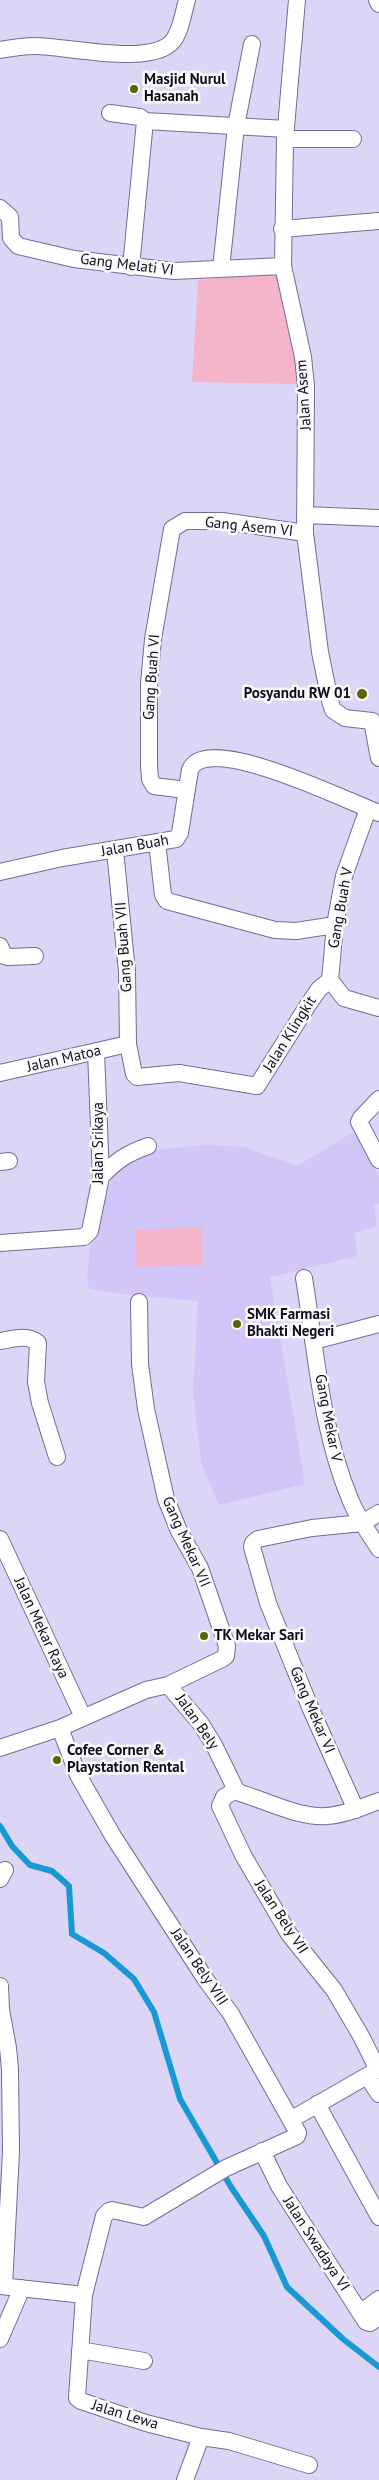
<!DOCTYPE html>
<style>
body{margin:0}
canvas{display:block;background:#ddd5f6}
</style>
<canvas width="379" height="2480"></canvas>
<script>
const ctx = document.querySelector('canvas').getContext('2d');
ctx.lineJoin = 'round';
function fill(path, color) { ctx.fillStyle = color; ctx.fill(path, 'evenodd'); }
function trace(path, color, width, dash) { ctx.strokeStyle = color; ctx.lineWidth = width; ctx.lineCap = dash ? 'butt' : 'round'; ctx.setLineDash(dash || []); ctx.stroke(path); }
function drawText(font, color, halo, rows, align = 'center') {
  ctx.font = font + ' "PT Sans",sans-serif'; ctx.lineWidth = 5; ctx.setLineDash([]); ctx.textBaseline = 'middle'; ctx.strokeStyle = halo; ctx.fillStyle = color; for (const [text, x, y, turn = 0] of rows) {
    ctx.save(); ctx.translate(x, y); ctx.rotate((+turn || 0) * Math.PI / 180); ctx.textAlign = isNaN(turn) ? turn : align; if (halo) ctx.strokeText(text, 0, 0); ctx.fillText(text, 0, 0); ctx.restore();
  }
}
fill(new Path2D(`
 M352,1133L359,1135L379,1176V1203L374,1206L377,1226L354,1233L358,1256L270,1277L305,1484L219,1505L201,1463L193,1393L198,1301L130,1295L89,1289L87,1273L91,1243L113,1175L130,1157L162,1149L207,1145L244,1147L297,1166Z`), '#d2c6f8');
fill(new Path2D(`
 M279,272L295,334L297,384L192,382L198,280Z
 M202,1227L203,1265L137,1267L135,1230Z`), '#f4b5cb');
trace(new Path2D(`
 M0,1826L12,1846L30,1865L52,1871L69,1886L72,1934L104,1953L134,1979L154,2012L180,2099L231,2187L264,2236L287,2287L343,2339L379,2367`), '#1699d4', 6);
const minor = new Path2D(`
 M297,0L285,139L283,266L303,357L306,386L305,533L320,652L330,701L333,710L345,718L372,721L379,758
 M377,0L379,4
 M0,50C11,48 23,46 35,46C66,46 147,66 171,43C181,33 183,13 187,0
 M110,113L140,117L145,121L286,129
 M285,139H353
 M0,208L10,217L11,238L18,246L74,259L174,271L283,266
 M282,229L379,221
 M131,267L145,121
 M221,269L236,126L252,44
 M305,515L379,518
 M186,790L154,786L150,779L149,765V684L153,639L172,529L185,521H222L305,533
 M157,842L163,895L167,901L275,930L296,931L335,925
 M115,850L127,972L128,1044L134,1074L137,1077L179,1073L257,1086L308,1005L319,989L330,980
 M0,872L62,858L176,839L180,833L190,770C205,730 351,803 379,813
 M0,946L4,956L8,957L35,956
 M330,980L335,925L344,876L368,809
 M330,980L344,998L379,1008
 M0,1073L128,1044
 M379,1099L361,1118L359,1122L379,1160
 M0,1162L9,1161
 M101,1177C115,1161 128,1153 148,1146
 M0,1243L84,1237L90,1231L101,1177L96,1052
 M304,1278C316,1351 321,1430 350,1499C357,1517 369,1533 379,1549
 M139,1302L140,1364L146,1409L166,1499L179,1531L200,1568L227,1646L226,1656L222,1659L168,1685
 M0,1341C13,1339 27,1334 38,1343L36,1382L40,1403L57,1457
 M314,1341L379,1324
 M0,1539L83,1717
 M60,1728L78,1775L113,1836L206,1980L231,2014L298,2133L297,2136L226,2168L144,2217L112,2210L109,2211L104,2216L84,2295L77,2398L81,2401L146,2423L201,2437L185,2480
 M0,1748L60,1728L146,1690L168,1685L201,1724L214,1745L236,1790L240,1793C267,1801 299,1818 327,1816C345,1815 362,1807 379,1801
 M236,1790L224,1797L220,1806L243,1855L289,1934L334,1990L361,2036L378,2070
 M356,1810L310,1707L268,1603L252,1547L253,1543L258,1539L312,1528L362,1523L379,1513
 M0,1879L5,1870
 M0,1986L1,2010L8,2048L10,2069L11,2152L4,2286
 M367,2076L379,2094
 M317,2104L379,2217
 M292,2119L379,2069
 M262,2151L279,2186L366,2322L370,2323L379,2317
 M0,2286L84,2295
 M360,2313L379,2299
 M0,2339L22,2288
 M80,2350L144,2361
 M201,2437L229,2441L309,2465`);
trace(minor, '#77699b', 18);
trace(minor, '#fff', 16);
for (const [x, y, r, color] of [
 [134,89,5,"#5a6403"],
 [362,694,6,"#5a6403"],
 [237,1324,5,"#5a6403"],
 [204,1636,5,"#5a6403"],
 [57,1760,5,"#5a6403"]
]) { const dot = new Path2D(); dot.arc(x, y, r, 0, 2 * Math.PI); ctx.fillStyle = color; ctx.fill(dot); trace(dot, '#fbfbfb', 2); }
drawText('bold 15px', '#100a1c', '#fbfbfb', [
 ["Masjid Nurul",144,80],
 ["Hasanah",144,97],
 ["Posyandu RW 01",351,694,"right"],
 ["SMK Farmasi",247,1315],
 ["Bhakti Negeri",247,1332],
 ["TK Mekar Sari",214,1636],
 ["Cofee Corner &",67,1751],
 ["Playstation Rental",67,1768]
], 'left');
drawText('15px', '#100a1c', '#fbfbfb', [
 ["Gang Melati VI",127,265,7],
 ["Jalan Asem",304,395,-94],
 ["Gang Asem VI",249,527,6],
 ["Gang Buah VI",152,677,-86],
 ["Jalan Buah",135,846,-10],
 ["Gang Buah V",341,908,-80],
 ["Gang Buah VII",124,947,-94],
 ["Jalan Klingkit",290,1034,-58],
 ["Jalan Matoa",64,1059,-13],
 ["Jalan Srikaya",99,1143,-90],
 ["Gang Mekar V",328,1418,79],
 ["Gang Mekar VII",186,1542,66],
 ["Jalan Mekar Raya",41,1628,65],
 ["Gang Mekar VI",312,1710,67],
 ["Jalan Bely",197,1722,55],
 ["Jalan Bely VII",281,1917,57],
 ["Jalan Bely VIII",199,1967,56],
 ["Jalan Swadaya VI",316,2244,57],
 ["Jalan Lewa",125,2415,17]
]);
</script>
